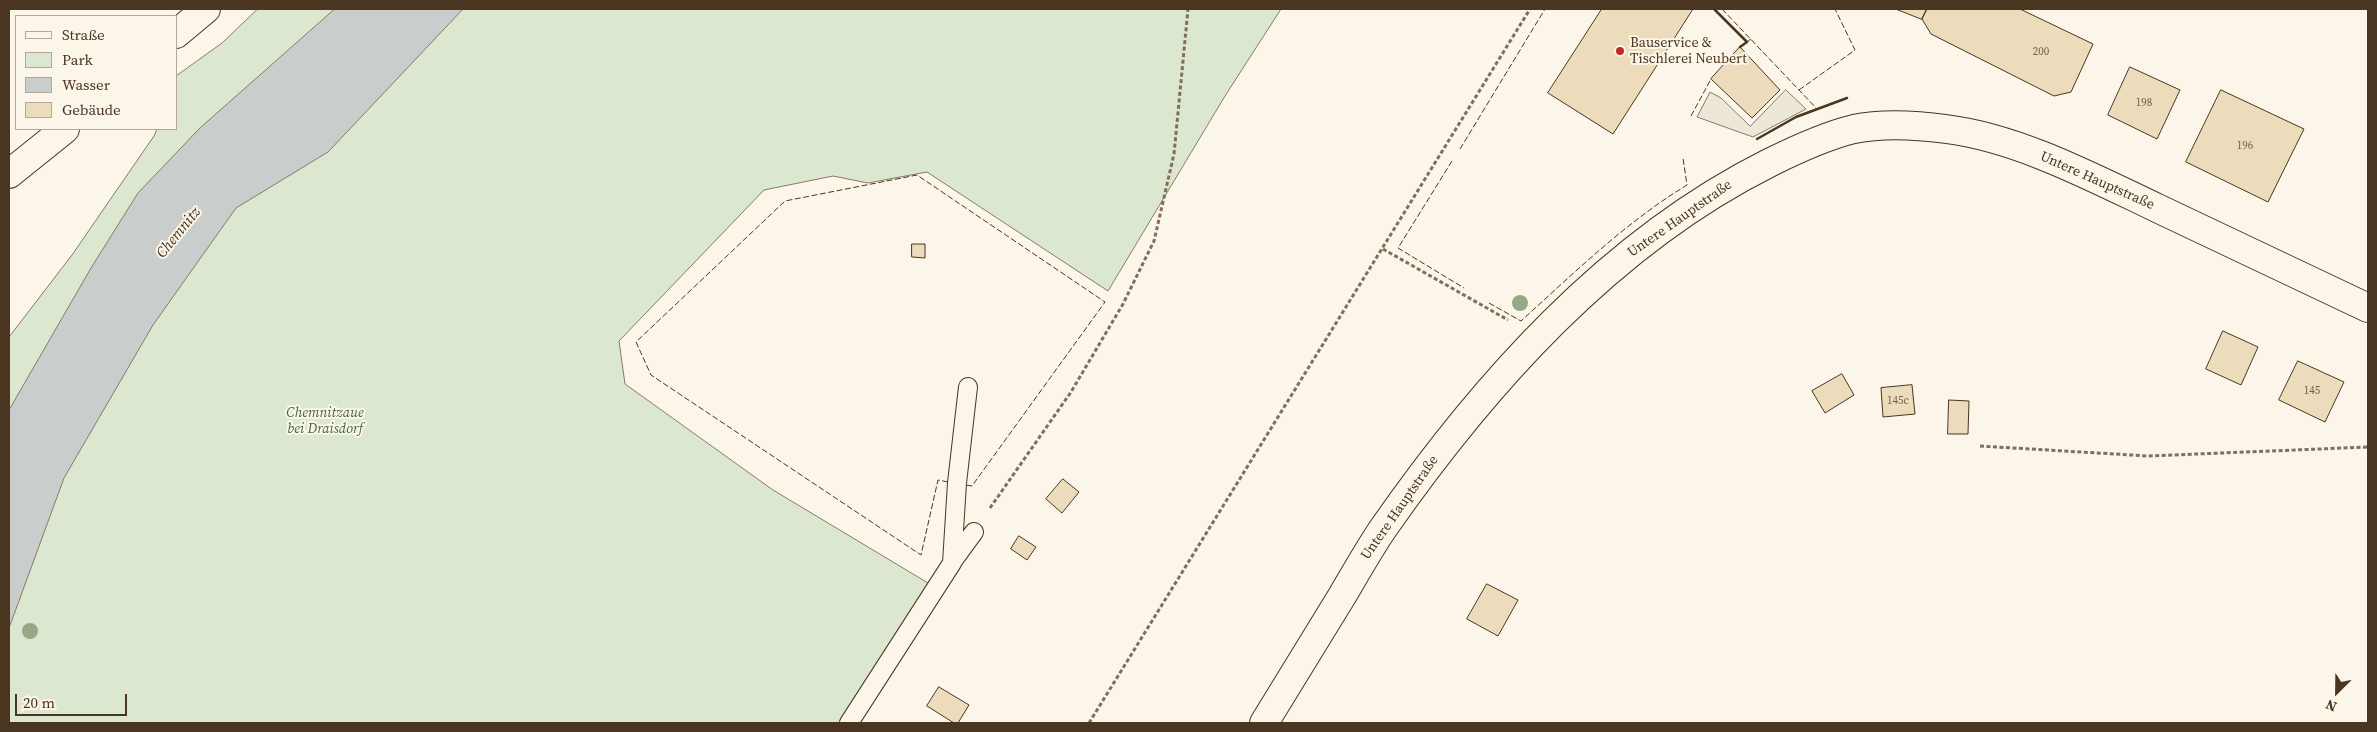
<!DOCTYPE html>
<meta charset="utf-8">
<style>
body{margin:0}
#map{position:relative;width:2377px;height:732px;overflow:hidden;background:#fbf6e9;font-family:"Source Serif 4",serif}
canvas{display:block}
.frame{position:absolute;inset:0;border:10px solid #4a3520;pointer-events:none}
.legend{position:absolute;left:15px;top:15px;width:162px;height:115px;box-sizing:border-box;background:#fbf6e9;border:1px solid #b4a999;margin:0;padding:6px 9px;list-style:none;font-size:15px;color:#4a3520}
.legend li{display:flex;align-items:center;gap:10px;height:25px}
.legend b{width:25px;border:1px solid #b4a999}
.north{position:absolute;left:2312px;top:667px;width:50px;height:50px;-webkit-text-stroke:4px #fbf6e9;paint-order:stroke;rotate:203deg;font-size:14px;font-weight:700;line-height:20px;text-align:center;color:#4a3520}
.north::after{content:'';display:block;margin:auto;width:18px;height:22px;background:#4a3520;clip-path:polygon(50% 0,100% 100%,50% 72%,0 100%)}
.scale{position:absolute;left:15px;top:694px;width:112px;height:22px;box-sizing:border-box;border:2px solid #4a3520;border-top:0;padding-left:6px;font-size:15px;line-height:18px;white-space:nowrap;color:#4a3520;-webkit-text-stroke:4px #fbf6e9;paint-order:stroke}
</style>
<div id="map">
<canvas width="2377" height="732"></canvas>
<div class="frame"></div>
<ul class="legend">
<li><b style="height:6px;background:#fbf6e9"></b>Straße</li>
<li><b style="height:14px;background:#dce7d0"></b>Park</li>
<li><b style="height:14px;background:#c9cecd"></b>Wasser</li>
<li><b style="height:14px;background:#ecdcbc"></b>Gebäude</li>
</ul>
<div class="north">N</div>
<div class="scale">20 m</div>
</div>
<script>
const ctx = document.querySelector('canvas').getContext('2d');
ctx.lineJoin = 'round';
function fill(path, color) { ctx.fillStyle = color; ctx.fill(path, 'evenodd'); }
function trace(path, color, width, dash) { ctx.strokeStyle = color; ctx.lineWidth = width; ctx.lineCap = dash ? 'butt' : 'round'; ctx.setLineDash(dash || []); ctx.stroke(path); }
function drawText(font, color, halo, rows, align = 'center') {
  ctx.font = font + ' "Source Serif 4",serif'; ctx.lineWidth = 4; ctx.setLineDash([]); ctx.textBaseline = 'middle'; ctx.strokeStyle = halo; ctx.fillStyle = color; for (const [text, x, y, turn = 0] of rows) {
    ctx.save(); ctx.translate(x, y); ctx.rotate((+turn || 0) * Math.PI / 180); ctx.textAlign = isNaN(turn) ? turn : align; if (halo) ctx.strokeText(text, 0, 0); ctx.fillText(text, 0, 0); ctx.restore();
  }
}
const green = new Path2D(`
 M258,9H1281L1225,96L1108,291L927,172L868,183L833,176L764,190L619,341L625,384L773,490L928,583L841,723H9V337L72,255L154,136L157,129H176V76L222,43Z`);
fill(green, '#dce7d0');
trace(green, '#887966', 1);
const parking = new Path2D(`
 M1786,90L1806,109L1753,137L1697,117L1710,92L1721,98L1750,126Z`);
fill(parking, '#ede7d9');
trace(parking, '#887966', 1);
const water = new Path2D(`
 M335,9H463L328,152L236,208L153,325L64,478L9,628V410L91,268L138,193L200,128Z`);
fill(water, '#c9cecd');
trace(water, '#887966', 1);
const building = new Path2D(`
 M1602,9H1693L1613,134L1548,93Z
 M1896,9H1927L1922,19Z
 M1927,9H2020L2093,44L2071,92L2054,96L1931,34L1922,19Z
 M1740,47L1780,90L1752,118L1711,79Z
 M2130,67L2180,90L2157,139L2108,115Z
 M2221,90L2304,129L2268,202L2186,162Z
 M912,244H925V258L912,257Z
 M2223,331L2258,347L2241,385L2206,369Z
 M2298,361L2344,382L2325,422L2279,400Z
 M1842,374L1854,395L1825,413L1812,391Z
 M1912,385L1915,414L1883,417L1881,388Z
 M1949,400L1969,401L1968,434H1948Z
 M1063,479L1079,492L1062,513L1046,499Z
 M1019,536L1036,547L1027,560L1011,549Z
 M1487,584L1518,600L1498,636L1467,619Z
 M939,687L969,705L958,723H954L927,706Z`);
fill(building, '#ecdcbc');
trace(building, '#4a3520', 1);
const lane = new Path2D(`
 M952,562L974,532
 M849,723L952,563L957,483L968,387`);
const secondary = new Path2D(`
 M1264,723C1290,681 1316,639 1342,596C1355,574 1368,551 1382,530C1483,385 1609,243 1769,163C1795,150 1825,136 1854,129C1882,123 1917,125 1946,129C2018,138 2092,177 2157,208C2227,241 2298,275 2368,308`);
const primary = new Path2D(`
 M176,34L206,9
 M9,174L65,129`);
trace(lane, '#4a3520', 20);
trace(secondary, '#4a3520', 30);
trace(primary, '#4a3520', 30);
trace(new Path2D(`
 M1383,249L1508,320
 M1980,446L2148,456L2368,447
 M990,508L1071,392L1123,304L1154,241L1174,154L1188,9
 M1089,723L1530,9`), '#7f6f5c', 3, [4, 2.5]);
trace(lane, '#fbf6e9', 18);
trace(secondary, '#fbf6e9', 28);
trace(primary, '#fbf6e9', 28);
trace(new Path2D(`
 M1722,9L1818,110
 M1740,47L1751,39
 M1799,90L1855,50L1835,9
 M1691,116L1711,79
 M1460,149L1545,9
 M1452,161L1398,248L1464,288
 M1489,303L1521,321C1574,273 1626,222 1687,185L1683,158
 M948,482L938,480L921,555L651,375L636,342L785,201L917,175L1105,302L972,486L965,485`), '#4a3520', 1, [6, 2.5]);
trace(new Path2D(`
 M1714,9L1747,42L1740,47
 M1757,139L1796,117L1847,98`), '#4a3520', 2.5);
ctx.fillStyle = '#96a887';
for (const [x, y] of [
 [1520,303],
 [30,631]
]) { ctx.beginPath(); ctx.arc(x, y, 8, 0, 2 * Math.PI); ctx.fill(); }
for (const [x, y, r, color] of [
 [1620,51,5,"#c62828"]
]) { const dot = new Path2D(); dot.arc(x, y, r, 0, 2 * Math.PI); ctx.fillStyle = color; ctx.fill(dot); trace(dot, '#fbf6e9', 2); }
drawText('11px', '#725f47', null, [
 ["200",2041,52],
 ["198",2144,103],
 ["196",2245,146],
 ["145",2312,391],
 ["145c",1898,401]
]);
drawText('14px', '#4a3520', '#fbf6e9', [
 ["Bauservice &",1630,43],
 ["Tischlerei Neubert",1630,59]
], 'left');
drawText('14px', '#4a3520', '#fbf6e9', [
 ["Untere Hauptstraße",2097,181,24],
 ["Untere Hauptstraße",1680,219,-35],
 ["Untere Hauptstraße",1400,508,-55]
]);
drawText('italic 14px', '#436837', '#fbf6e9', [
 ["Chemnitzaue",325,413],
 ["bei Draisdorf",325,429]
]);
drawText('italic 15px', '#4a3520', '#fbf6e9', [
 ["Chemnitz",179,233,-51]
]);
</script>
